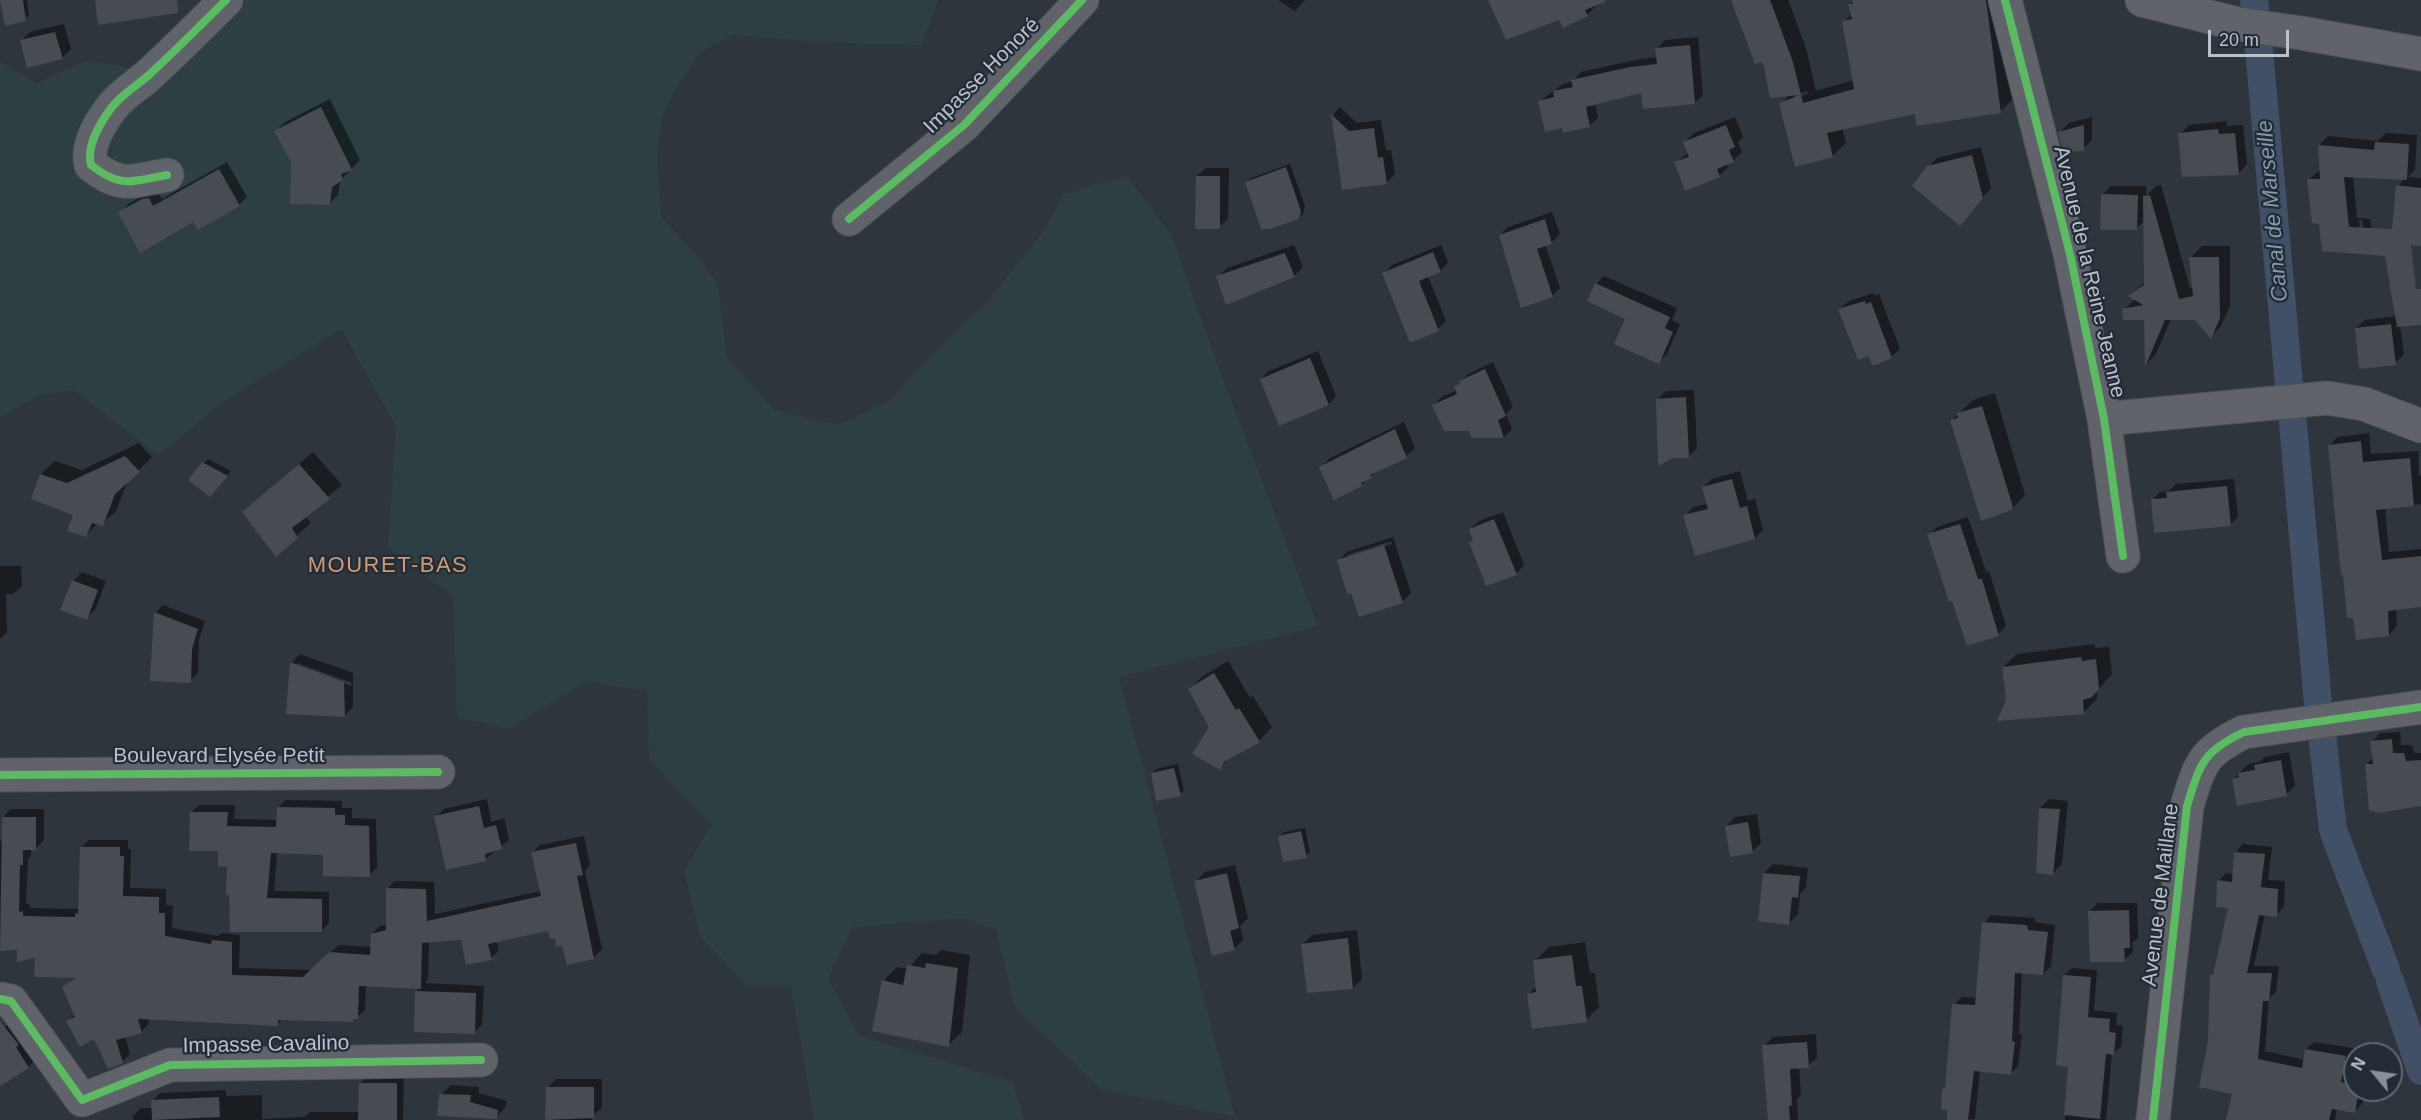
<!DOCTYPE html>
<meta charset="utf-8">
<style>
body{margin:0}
#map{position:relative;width:2421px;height:1120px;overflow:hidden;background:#2f353c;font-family:Arial,sans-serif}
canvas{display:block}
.north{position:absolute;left:2343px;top:1042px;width:60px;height:60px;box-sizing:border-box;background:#232b36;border:2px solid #606772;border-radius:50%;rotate:299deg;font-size:16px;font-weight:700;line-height:24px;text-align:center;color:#bbc1cb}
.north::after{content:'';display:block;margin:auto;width:21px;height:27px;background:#8a9099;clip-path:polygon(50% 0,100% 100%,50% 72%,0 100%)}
.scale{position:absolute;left:2208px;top:30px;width:81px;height:27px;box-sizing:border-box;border:3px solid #bbc1cb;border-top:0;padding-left:8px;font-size:18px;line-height:21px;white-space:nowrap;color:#bbc1cb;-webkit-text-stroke:4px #232b36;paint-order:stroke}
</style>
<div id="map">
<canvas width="2421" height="1120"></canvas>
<div class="north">N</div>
<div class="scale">20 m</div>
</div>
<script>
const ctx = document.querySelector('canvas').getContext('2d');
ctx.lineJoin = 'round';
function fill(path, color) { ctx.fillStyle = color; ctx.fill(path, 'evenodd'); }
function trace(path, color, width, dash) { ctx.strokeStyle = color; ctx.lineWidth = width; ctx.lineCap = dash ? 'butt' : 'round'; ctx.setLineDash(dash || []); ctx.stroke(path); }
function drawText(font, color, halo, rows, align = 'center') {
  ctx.font = font + ' Arial,sans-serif'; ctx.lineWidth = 4.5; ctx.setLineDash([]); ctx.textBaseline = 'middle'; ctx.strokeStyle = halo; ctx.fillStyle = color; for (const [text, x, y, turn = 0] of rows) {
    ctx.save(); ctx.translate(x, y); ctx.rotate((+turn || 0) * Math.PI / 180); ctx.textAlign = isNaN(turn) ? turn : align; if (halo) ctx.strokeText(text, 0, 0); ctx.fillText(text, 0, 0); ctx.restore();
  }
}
fill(new Path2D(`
 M202,0H938L922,45L836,43L732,35L700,52L675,90L663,115L657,153L661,217L695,253L718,284L727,358L775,410L838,425L890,400L928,358L988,301L1045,229L1063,195L1126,175L1171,235L1218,366L1318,626L1119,677L1235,1117L1101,1089L1015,1008L996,929L962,918L853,927L828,978L859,1036L1013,1082L1024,1120H814L791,986L746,985L700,936L684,871L711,825L649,760L647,691L587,681L508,729L457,717L453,596L388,548L396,426L341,329L226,400L158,455L74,390L40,395L0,417V62L37,83L87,61L130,68Z`), '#2d3f42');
fill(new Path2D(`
 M3,0H27L29,15L25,19Z
 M1278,0H1305L1295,11Z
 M1490,0H1593L1596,6L1587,15L1560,18Z
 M1734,0H1788L1806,48L1816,91L1854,80L1844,22L1852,13L1850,5L1854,0H2000L2014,98L2001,111L1916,112L1842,128L1846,143L1832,156L1781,104L1790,94L1764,60ZM1807,91L1808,93L1794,99V96Z
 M64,24L71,49L62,58L21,41L30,32Z
 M1698,37L1703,95L1695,103L1643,92L1595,103L1598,118L1589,126L1563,127L1540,101L1563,84L1573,81L1581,72L1640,59L1658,57L1657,49L1665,40Z
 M330,99L360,160L340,181L338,195L329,204L292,162L276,131L285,122Z
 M1340,107L1357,123L1381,120L1386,151L1391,150L1395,174L1386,183L1343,189L1333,115Z
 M1735,117L1743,137L1738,142L1742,152L1733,161L1727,164L1728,167L1719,176L1676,163L1689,152L1685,142L1694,133Z
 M2092,117V140L2083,149L2060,132L2069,123Z
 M2227,121V126L2243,125L2247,164L2239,173L2180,134L2189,125Z
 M2386,133L2417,135L2415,170L2408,177L2421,178V216L2406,217L2398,186L2405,178L2353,176L2357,218L2370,219L2373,244L2364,253L2323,249L2321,222H2313L2309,180L2318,171H2321L2319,145L2328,136L2378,141ZM2359,220H2362L2365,245H2362Z
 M1981,147L1991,188L1960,224L1928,167L1937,158Z
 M227,162L247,197L239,205L194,220L120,213L128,204L151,191L157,190L162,199Z
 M1290,164L1305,206L1303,214L1298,218L1246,182L1251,178Z
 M1206,168H1229L1228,219L1219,227L1197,176Z
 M2161,185L2190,288H2193L2191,257L2202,246H2230V306L2221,326L2211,337L2196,319H2171L2156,354L2147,363L2146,319L2124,310L2135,299L2130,296L2145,282V220L2136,229L2102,195L2111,186H2146V196L2156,186Z
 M1552,212L1560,234L1552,242L1545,244L1560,288L1552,296L1500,235L1508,227Z
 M1294,245L1303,267L1294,276L1218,277L1227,268Z
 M1441,245L1448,262L1440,271L1428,276L1446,321L1438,329L1384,274L1392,265Z
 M1604,276L1677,308L1672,320L1680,324L1667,354L1658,362L1627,318L1596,284Z
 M1873,293L1875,296L1879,294L1900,349L1891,357L1840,309L1849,301Z
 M2399,316L2404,355L2395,363L2356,328L2365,320Z
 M1318,351L1336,396L1329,404L1280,424L1261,379L1269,371Z
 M1493,362L1513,407L1506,414L1512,429L1504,437H1473L1470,430L1434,405L1442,397L1457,390L1456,387L1468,374Z
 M1694,390L1697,448L1689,456L1658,399L1666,391Z
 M1995,393L2025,495L2012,509L1952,420L1973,400Z
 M1404,422L1415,448L1406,456L1379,469L1361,485L1321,467L1330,458Z
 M2369,433L2371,454L2418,451L2419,476L2421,475V507V504L2385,508L2389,552L2421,549V605L2396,608L2397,626L2389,635L2330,445L2338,437Z
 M139,443L152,457L128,481L116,511L102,524L98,523L86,535L75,514L33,498L41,474L55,461L82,470Z
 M313,452L342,485L305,516L311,523L276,554L244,512Z
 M208,459L231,471L214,491L204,463Z
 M1740,471L1748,501L1755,499L1763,530L1755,538L1685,516L1693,507L1708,504L1704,487L1712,479Z
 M2234,479L2238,517L2230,525L2152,500L2160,492L2169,491L2176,484Z
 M1503,512L1524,565L1516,574L1471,543L1474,539L1470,529L1479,521Z
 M1968,517L1986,572L1989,571L2006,626L1998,634L1929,535L1937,527Z
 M1393,537L1411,593L1402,602L1338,561L1347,552ZM1391,541L1392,544L1347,558V555Z
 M0,566H21L22,586L13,594H6L7,632L0,639Z
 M82,572L106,581L95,610L86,618L73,581Z
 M163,605L205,621L199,640L198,673L190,681L155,613Z
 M2095,644V648L2109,647L2112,674L2097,691V699L2084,712L2008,700L2003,667L2017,654Z
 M300,654L353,673V707L344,716L291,663ZM297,663L352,683L351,686L297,666Z
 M1228,661L1250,698L1253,696L1272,727L1259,741L1231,757L1219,768L1211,727L1190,689L1203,676Z
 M2400,732L2401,745H2412L2414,753H2421V804L2366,765L2374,757L2372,742L2380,733Z
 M2289,752L2295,786L2286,794L2234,779L2248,764L2259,762L2265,757Z
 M1178,764L1184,790L1180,794L1152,773L1156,769Z
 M487,799L491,822L504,818L509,840L485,859L436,817L444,809Z
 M2049,799L2068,801L2062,864L2053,873L2040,808Z
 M286,800L342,801V808H352V818L376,819L377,868L369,875L325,853L277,852L274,891L329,892V923L321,931L231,930L228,865L220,850L192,812L199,805H235L234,819L278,820V807Z
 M11,809H44V840L36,848H31V856L28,859L26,904H30V908L79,909L81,848L89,840H128V849H131L130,888L166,889V905L173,906L172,928L218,936L221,933L240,935L239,968L312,970L339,945L372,947V934L380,926L388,925L387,889L395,881L434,882L435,914L541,891L532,853L540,845L584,836L590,865L585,871L602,949L594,957L568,963L563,944L549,929L496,940L499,950L491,958L462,939L429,941L428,979L425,983L484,986L482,1025L474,1032L417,991L420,987L366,985L365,1010L352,1021L283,1018L278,1024L148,1018L149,1023L142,1031L125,1036L130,1054L122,1062L95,1037L68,1022L75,1014L63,988L76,976L18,949H0V841H2L3,817Z
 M1757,814L1761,843L1752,852L1726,826L1735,817Z
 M1305,828L1310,852L1306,856L1280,836L1284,832Z
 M2243,844L2272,847L2268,880L2285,881L2284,907L2276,915L2265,914L2254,966H2279L2276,992L2269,998L2265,1051L2305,1060L2306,1049L2314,1042L2353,1048L2348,1075L2355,1076V1090H2365L2362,1104L2354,1112L2337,1109L2335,1120H2227L2234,1093L2209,1042L2212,976L2216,972L2230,907L2219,881L2226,873L2234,874L2236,852Z
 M1773,864L1808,868L1806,887L1800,894L1798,914L1789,923L1764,873Z
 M1235,865L1248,918L1240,926L1243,940L1234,949L1196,881L1205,872Z
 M2098,903H2137L2138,938L2132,943L2133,952L2124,960L2089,912Z
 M1991,915L2035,918V922L2055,925L2051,966L2043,974L2022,972L2019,1034H2022L2018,1066L2011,1073L1980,1070L1975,1119L1948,1120L1947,1086L1954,1005L1962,997L1978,998L1984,923Z
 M1357,930L1362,979L1353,988L1303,944L1312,935Z
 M1585,942L1590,973H1595L1599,1007L1586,1020L1529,994L1537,986L1535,961L1549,947Z
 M941,950L970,955L962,1032L948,1045L884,980L897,967L908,969L922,953L936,955Z
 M2072,968L2097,970L2094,1010L2117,1013L2116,1025L2123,1026L2121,1047L2112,1054L2106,1120H2065L2070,1065L2064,975Z
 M15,1019L37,1059L28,1067L0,1076V1030Z
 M1816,1034L1817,1058L1808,1066L1799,1067L1801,1095L1797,1099L1798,1120H1770L1764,1046L1773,1037Z
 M368,1076H404L403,1120H133V1116L141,1108H153V1101L160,1093L226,1090V1096L262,1095V1119L305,1117L310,1112H360V1083Z
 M556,1079H602V1108L592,1116V1120H547V1088Z
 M451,1085L479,1087L478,1093L507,1101L505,1108L496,1117L442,1094Z`), '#0007');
trace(new Path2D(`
 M2254,0L2255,8
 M2258,38L2289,385
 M2292,412L2319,715
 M2321,726L2333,830L2386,970
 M2390,981L2421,1071`), '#415066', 28);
fill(new Path2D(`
 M0,0H23L26,21L5,26Z
 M95,0H177L178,13L98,25Z
 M1488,0H1605V2L1585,10L1588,16L1563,28L1559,20L1506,40Z
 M1731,0H1770L1793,62L1803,103L1854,89L1842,21L1852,19L1848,4H1853L1852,0H1986L2001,113L1916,126L1915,114L1827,133L1833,157L1795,167L1779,103L1800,95L1770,98L1763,62L1755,64Z
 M55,32L63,59L27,68L20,40Z
 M1690,45L1695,104L1643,109L1641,93L1586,107L1590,127L1563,133L1562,128L1545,132L1538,101L1554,97L1553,91L1573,87L1571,80L1630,67L1657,64L1655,48Z
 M321,107L352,170L341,174L343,180L332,187L330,205L290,204L291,162L274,131Z
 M1331,114L1349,131L1374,128L1378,158L1383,157L1387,184L1342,190Z
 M1726,125L1735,147L1729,150L1734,162L1717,169L1720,177L1685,191L1674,162L1689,157L1683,142Z
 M2084,125V151L2063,152L2058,132Z
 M2218,129L2219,134L2235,133L2239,175L2182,177L2178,133Z
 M2375,142L2409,144L2407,180L2344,177L2349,227L2392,229L2396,185L2421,188V246L2411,245L2416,289H2421V325L2397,327L2385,256L2322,251L2319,224L2312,223L2307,179H2320L2318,145L2374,150Z
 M1972,155L1983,198L1960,226L1912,186L1927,166Z
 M1286,167L1301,211L1299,219L1270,229H1261L1245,182Z
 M219,169L240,206L198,230L193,222L140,253L118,212L142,199L149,198L153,206Z
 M1196,176H1220V229H1195Z
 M2101,194L2138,195L2137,230H2100Z
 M2150,195L2179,299L2193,296L2189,257H2219L2220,318L2211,339L2195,320H2165L2145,367L2144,320H2123L2122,309L2143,305L2128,296L2144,285L2143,196Z
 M1545,219L1552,244L1537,249L1553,297L1521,308L1499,235Z
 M1433,252L1441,272L1419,281L1439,331L1410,343L1382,273Z
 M1285,253L1295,277L1226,305L1216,276Z
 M1595,283L1670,317L1665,328L1673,332L1659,364L1614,344L1625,319L1587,301Z
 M1865,301L1866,304L1871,302L1892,358L1873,366L1868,356L1858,360L1838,309Z
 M2391,324L2396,365L2359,369L2355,328Z
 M1310,358L1329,405L1279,426L1260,379Z
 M1485,369L1506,416L1498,420L1504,438H1472L1469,431H1444L1432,405L1457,394L1454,386L1460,384L1459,381Z
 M1686,397L1689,458H1673L1658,466L1656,399Z
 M1982,406L2013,507L2012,510L1981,521L1950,420L1958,418L1957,413Z
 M1395,429L1407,458L1370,475L1372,478L1361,483L1362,486L1334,500L1319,467Z
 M2361,441L2363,462L2410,458L2414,506L2376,510L2382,560L2421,556V607L2388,611L2389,636L2356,640L2353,618H2347L2343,575H2341L2328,445Z
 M125,456L140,472L115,494L103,526L92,523L86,537L67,531L73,515L31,499L40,474L67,483Z
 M202,462L228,476L210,497L188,480Z
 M299,464L330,499L292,528L298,538L276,557L242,512Z
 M1732,479L1740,508L1747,506L1755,539L1695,556L1683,515L1708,509L1702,487Z
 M2227,486L2231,526L2154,533L2151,499L2167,498L2166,492Z
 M1494,519L1517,575L1486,586L1469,542L1473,541L1469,529Z
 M1960,524L1978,579H1982L1999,636L1967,646L1952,601L1949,602L1927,534Z
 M1384,545L1403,603L1359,617L1351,593L1347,594L1337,560Z
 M72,580L98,590L87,620L60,610Z
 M154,612L198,629L192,649L191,683L150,681Z
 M2081,657L2082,661L2096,659L2099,689L2092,697L2083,700L2084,714L1997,721L2006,700L2002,667Z
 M290,662L344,682L345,717L286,714Z
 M1214,673L1236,710L1239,708L1260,742L1224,762L1220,770L1192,754L1209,727L1188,689Z
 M2392,739L2393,753H2404L2406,761L2421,760V806L2378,813L2369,810L2365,764H2373L2370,741Z
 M2281,760L2287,796L2237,806L2232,779L2239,777L2238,773L2255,770L2254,765Z
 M1174,768L1181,796L1156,801L1151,773Z
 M479,806L484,828L496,825L502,849L485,854L486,861L446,870L434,816Z
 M277,807L335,808V815H345V825L369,826L370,877L323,876V855L271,853L267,898L322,899V932H230L229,895H226L227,867L218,866V851H189L190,812H228L227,826L276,827Z
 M2039,808L2060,809L2053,875L2036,873Z
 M2,817H36V850H23V865H20L19,912L23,911V916L75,917V913L78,914L80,847H120V856H124L123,896L159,897V913H165V936L211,944L212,940L232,942V975L303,977L329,952L370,955L371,934L386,930V888L426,889L427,921L541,896L531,852L576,843L583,875L577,876L594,959L567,965L562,946L556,947L555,938L550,939L548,931L488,944L492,960L466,965L461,940L422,943L421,989L359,986L358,1019H353V1022L278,1020V1026L138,1019L142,1033L116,1040L123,1063L108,1069L94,1039L80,1047L66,1021L75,1017L62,987L75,978L34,977L35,958L17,962V950L0,951Z
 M1748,822L1753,853L1730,857L1725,826Z
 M1301,831L1307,858L1283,862L1278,836Z
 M2234,852L2265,854L2261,887L2278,889L2277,917L2259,915L2247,973H2272L2269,1001H2263L2258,1059L2302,1068L2305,1049L2346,1056L2341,1082L2355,1085V1090H2359L2355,1113L2332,1109L2329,1120H2226L2232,1094L2199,1087L2208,1041L2210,975H2213L2228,908L2216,907L2217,880L2232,882Z
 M1227,873L1239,928L1230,931L1235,950L1212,956L1194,881Z
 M1763,873L1800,876L1798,898L1792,897L1789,925L1758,921Z
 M2129,910L2130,948H2124L2125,962H2090L2088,911Z
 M1982,922L2027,925L2028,930L2048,932L2043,975L2015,973L2012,1041L2015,1042L2011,1075L1974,1071L1968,1120H1947V1110H1941L1942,1089L1945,1088L1952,1004L1975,1005Z
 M1348,938L1353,989L1307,993L1301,944Z
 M1572,955L1576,986H1582L1587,1022L1532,1029L1527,994L1536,992L1533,960Z
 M926,963L958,968L949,1047L872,1031L882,980L903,985L907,965L925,968Z
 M2063,975L2091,977L2088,1017L2110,1019L2109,1032L2116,1033L2114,1055L2106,1054L2100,1119L2064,1115L2068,1067L2056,1065Z
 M415,991L476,993L475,1034L414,1032Z
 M0,1021L19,1045L16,1047L29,1068L0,1086Z
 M1807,1042L1809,1068L1790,1069L1792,1105L1789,1106L1790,1120H1768L1762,1045Z
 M359,1083H397V1120H358Z
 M546,1087H594V1118L545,1120Z
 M439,1094L471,1095L470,1102L498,1110L497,1119L437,1116Z
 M219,1097L220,1117L152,1120L151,1100Z`), '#474c52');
const minor = new Path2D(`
 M2005,0L2070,254L2104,419L2123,556
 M2142,0L2238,24L2301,33L2421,54
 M167,175C132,181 121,189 91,165C86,145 100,123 112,107C122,94 138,85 150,74C176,50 201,25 226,0
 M849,219L964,125L1082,0
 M2104,419L2327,398L2364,404L2421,426
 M0,775L438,772
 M0,999L11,1001L82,1100L170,1065L481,1060
 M2153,1120L2187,806C2200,764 2202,752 2244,732L2421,707`);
trace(minor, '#4d5156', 35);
trace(minor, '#60636a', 33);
trace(new Path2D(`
 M2005,0L2070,254L2104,419L2123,556
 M167,175C132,181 121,189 91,165C86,145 100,123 112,107C122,94 138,85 150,74C176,50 201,25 226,0
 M849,219L964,125L1082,0
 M0,775L438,772
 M0,999L11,1001L82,1100L170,1065L481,1060
 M2153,1120L2187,806C2200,764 2202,752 2244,732L2421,707`), '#5cba63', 8);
drawText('21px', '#bbc1cb', '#232b36', [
 ["Impasse Honoré",982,76,-45],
 ["Avenue de la Reine Jeanne",2089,272,77],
 ["Boulevard Elysée Petit",219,756],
 ["Avenue de Maillane",2161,895,-83],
 ["Impasse Cavalino",266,1045,-1]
]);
drawText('italic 22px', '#8697af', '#232b36', [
 ["Canal de Marseille",2273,211,-95]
]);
ctx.letterSpacing = '1.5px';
drawText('22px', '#cc9b75', '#232b36', [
 ["MOURET-BAS",388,566]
]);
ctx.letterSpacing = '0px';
</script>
